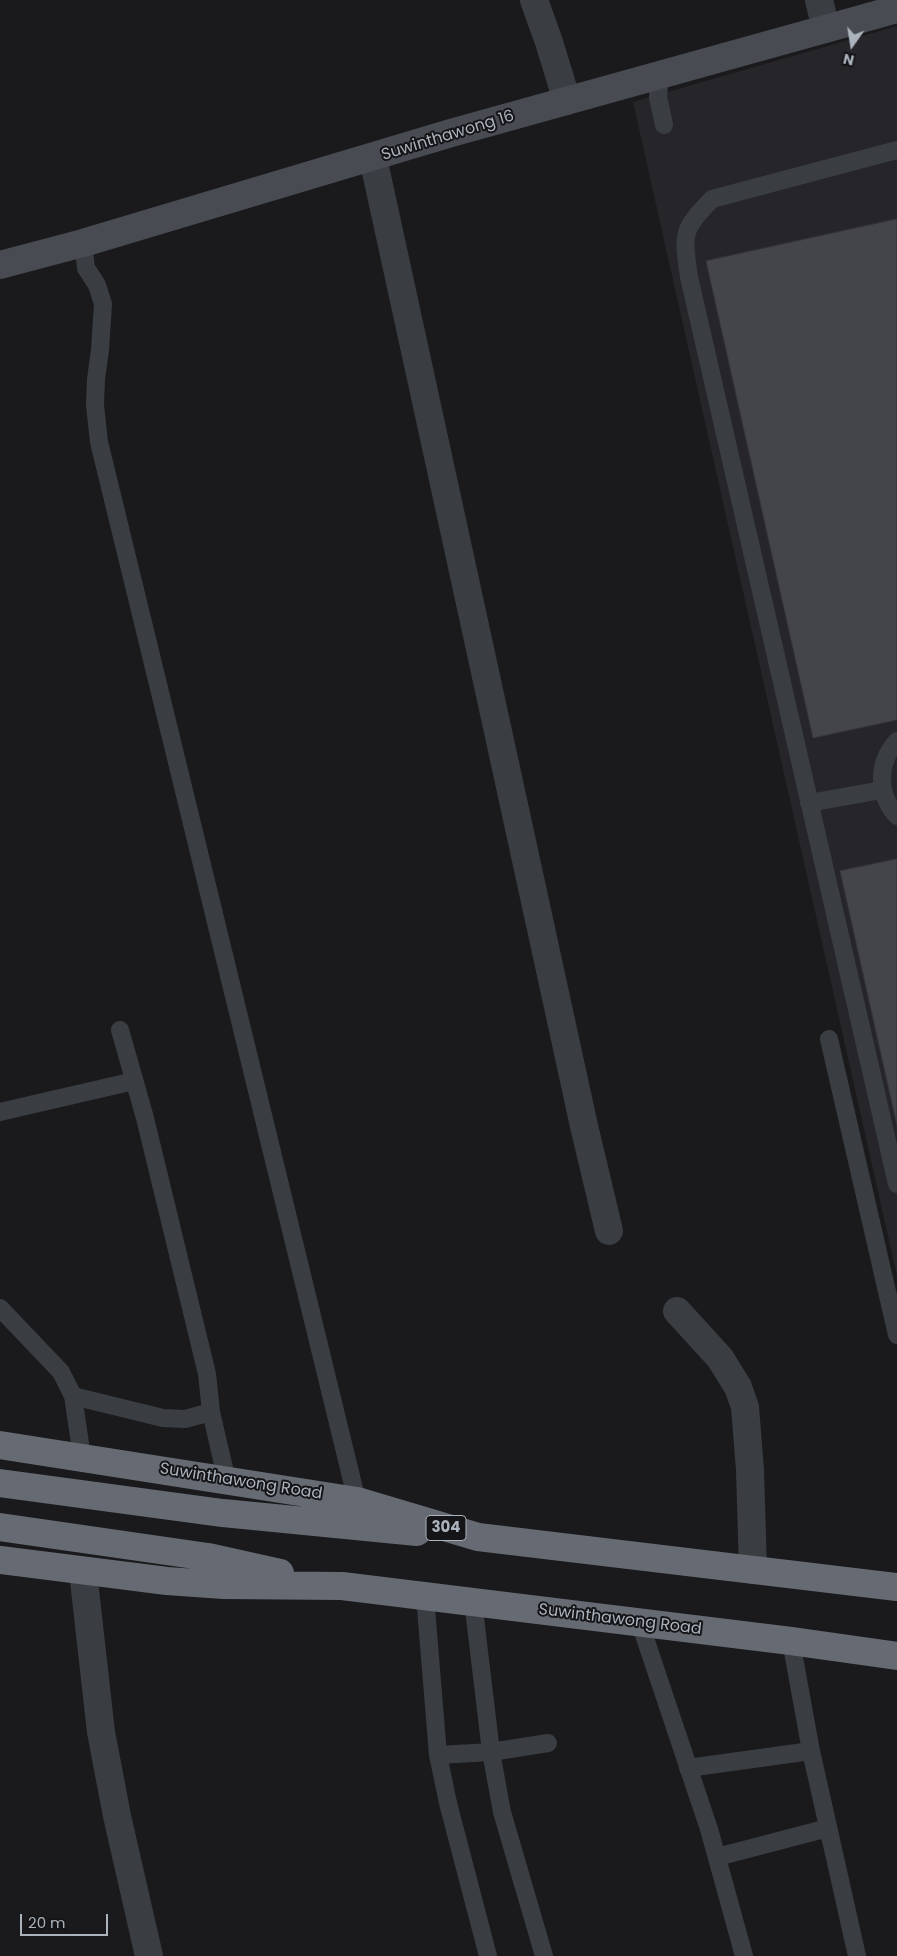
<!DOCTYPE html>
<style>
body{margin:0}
#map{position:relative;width:897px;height:1956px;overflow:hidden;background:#1a1a1d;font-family:Poppins,sans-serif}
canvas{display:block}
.north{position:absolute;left:827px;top:20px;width:50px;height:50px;-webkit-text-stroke:4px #151518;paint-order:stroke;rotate:193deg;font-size:14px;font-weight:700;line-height:20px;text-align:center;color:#abb3bd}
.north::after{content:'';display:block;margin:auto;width:18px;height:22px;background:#abb3bd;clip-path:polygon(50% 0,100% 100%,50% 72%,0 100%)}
.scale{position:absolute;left:20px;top:1914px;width:88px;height:22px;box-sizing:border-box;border:2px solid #abb3bd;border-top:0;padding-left:6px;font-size:15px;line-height:18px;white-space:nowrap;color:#abb3bd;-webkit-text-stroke:4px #151518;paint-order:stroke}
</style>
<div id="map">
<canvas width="897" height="1956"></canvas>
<div class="north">N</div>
<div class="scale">20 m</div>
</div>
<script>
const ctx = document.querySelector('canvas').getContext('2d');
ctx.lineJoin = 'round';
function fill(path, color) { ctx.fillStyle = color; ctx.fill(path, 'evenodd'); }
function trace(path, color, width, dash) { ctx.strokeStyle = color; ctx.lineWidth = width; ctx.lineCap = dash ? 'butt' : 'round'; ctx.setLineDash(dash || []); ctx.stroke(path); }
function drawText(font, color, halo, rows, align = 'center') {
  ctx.font = font + ' Poppins,sans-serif'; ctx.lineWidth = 4; ctx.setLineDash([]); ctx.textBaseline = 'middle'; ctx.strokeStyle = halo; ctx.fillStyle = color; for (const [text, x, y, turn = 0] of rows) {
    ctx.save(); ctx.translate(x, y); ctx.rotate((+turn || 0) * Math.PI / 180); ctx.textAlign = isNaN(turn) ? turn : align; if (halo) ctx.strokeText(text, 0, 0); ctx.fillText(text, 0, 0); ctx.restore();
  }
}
fill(new Path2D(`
 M897,26V1276L633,102Z`), '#26262a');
const building = new Path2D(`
 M897,219V720L813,738L706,261Z
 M897,859V1126L840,871Z`);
fill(building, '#44454a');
trace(building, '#343439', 1);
trace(new Path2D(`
 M660,75L658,97L664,125
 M897,150L712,199C681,231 683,234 689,277L897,1184
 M83,243L86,268L97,285L103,304L100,350L96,379L95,405L99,442L357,1501
 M897,741C877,763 877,794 897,816
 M809,803L882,790
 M829,1039L897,1335
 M0,1112L134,1081
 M0,1308L61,1372L73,1396
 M211,1412L227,1481
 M82,1457L73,1396L163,1418L185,1419L211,1412L207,1374L145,1118L120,1030
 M425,1596L438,1755L448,1803L488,1956
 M473,1601L491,1752L502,1812L544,1956
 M640,1623L709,1829L744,1956
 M791,1641L811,1751L857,1956
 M438,1755L491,1752L548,1743
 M688,1768L811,1751
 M717,1857L828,1828`), '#3a3d42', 18);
trace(new Path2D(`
 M534,0L549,42L567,101
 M819,0L826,29
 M373,158L584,1126L609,1231
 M677,1311L720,1358L738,1387L745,1407L750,1470L753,1570
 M83,1572L101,1732L117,1816L149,1956`), '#3a3d42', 28);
trace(new Path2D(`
 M0,265L83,243L451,133L897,9`), '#484c52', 28);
trace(new Path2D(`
 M0,1445L357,1501L478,1537L897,1587
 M0,1483L223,1513L417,1532
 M0,1527L208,1557L280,1573
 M0,1560L167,1581L224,1585L342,1586L791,1641L897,1656`), '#666b73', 28);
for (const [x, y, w] of [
 [446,1528,40]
]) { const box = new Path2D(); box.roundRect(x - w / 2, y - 12.5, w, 25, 4); ctx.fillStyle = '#151518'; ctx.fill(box); trace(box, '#abb3bd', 1); }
drawText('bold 15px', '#abb3bd', null, [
 ["304",446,1528]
]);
drawText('16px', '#abb3bd', '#151518', [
 ["Suwinthawong 16",448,136,-17],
 ["Suwinthawong Road",241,1482,9],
 ["Suwinthawong Road",620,1620,7]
]);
</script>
